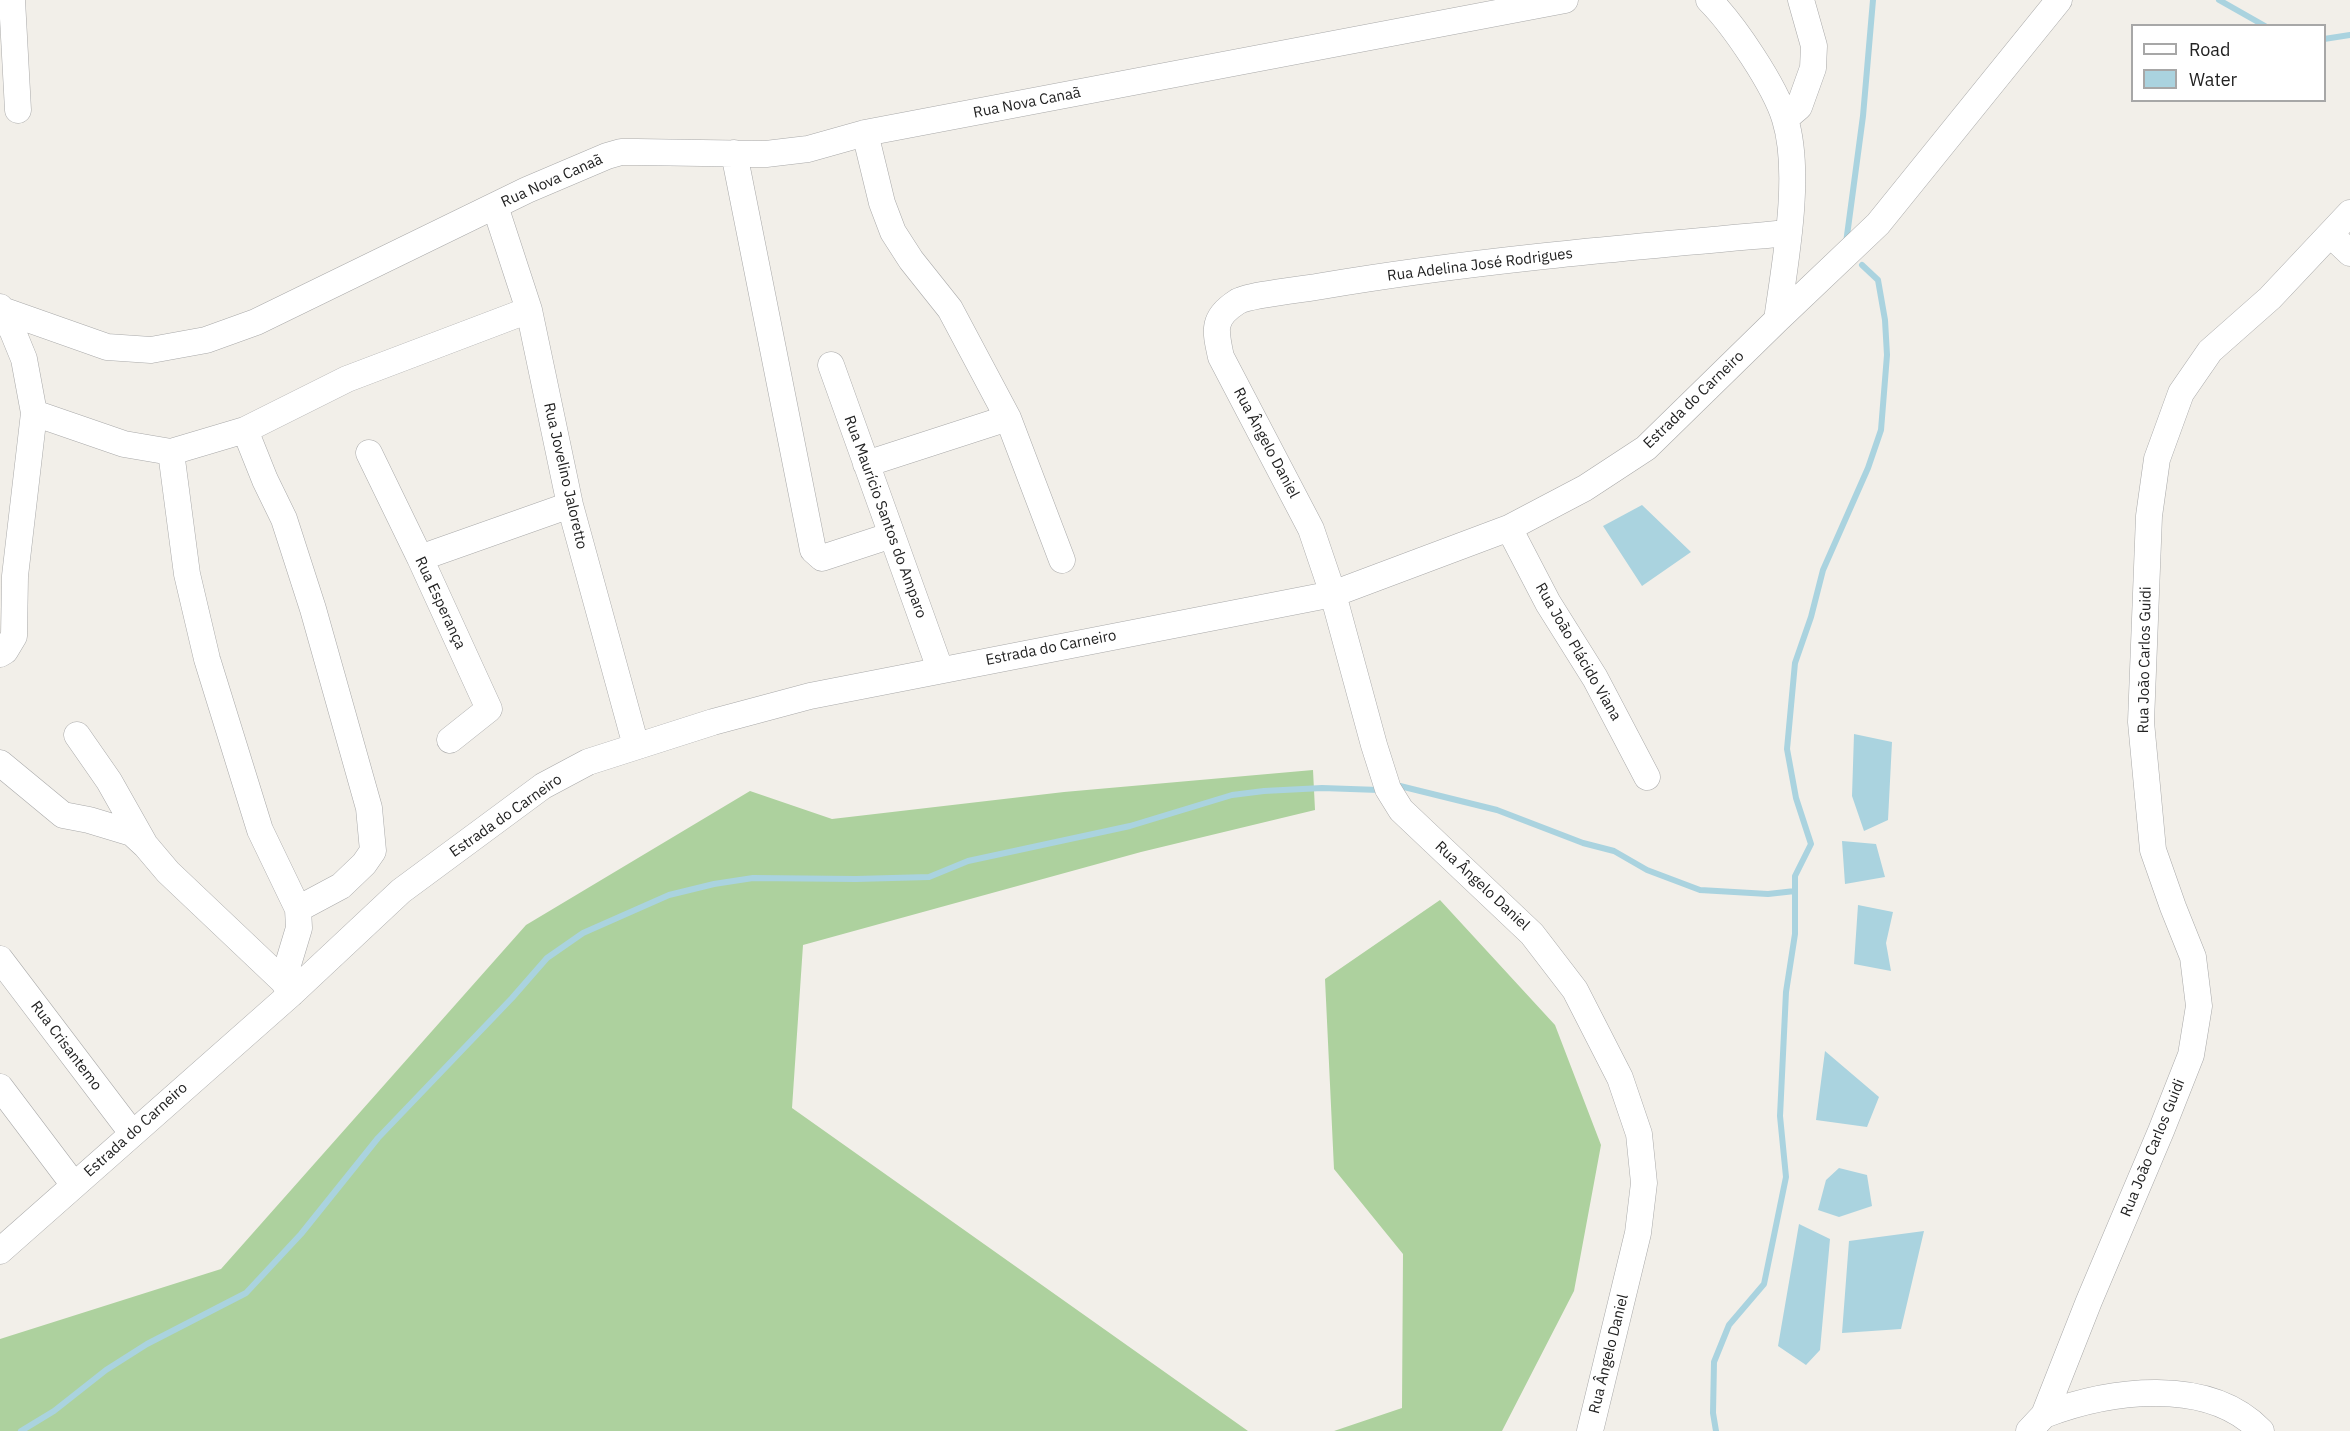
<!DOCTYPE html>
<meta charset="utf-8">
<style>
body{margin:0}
#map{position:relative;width:2350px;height:1431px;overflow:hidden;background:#f2efe9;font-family:"IBM Plex Sans",sans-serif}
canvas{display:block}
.legend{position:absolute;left:2131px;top:24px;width:195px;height:78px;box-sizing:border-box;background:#fff;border:2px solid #a7a7a7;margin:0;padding:8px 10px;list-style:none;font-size:18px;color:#222}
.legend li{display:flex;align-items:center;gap:12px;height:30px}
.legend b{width:30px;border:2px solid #a7a7a7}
</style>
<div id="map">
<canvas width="2350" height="1431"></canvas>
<ul class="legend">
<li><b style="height:8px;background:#fff"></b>Road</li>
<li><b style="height:16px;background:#aad3df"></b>Water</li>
</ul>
</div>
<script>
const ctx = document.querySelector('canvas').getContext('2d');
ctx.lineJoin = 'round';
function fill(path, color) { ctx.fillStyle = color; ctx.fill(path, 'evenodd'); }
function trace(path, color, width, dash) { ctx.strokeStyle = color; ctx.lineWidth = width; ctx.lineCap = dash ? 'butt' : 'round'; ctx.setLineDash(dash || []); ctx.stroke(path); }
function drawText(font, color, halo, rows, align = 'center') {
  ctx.font = font + ' "IBM Plex Sans",sans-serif'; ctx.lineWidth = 5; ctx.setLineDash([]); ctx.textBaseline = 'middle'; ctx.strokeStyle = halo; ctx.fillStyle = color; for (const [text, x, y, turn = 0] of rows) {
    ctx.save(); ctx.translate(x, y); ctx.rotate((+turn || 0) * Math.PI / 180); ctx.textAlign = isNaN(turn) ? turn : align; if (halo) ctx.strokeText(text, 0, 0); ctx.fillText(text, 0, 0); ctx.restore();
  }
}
fill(new Path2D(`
 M1313,770L1315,810L1141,852L803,945L792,1108L1248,1431H0V1339L221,1269L526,925L750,791L832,819L1064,792Z
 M1440,900L1555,1025L1601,1145L1574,1291L1502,1431H1334L1402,1408L1403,1254L1334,1169L1325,979Z`), '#add19e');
fill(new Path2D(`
 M1642,505L1691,552L1642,586L1603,526Z
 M1854,734L1892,742L1888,820L1864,831L1852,796Z
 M1842,841L1876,844L1885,877L1845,884Z
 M1858,905L1893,912L1886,943L1891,971L1854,964Z
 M1825,1051L1879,1097L1867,1127L1816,1120Z
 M1839,1168L1867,1175L1872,1206L1839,1217L1818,1210L1826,1180Z
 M1799,1224L1830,1239L1820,1350L1806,1365L1778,1346Z
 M1924,1231L1901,1329L1842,1333L1849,1241Z`), '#aad3df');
trace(new Path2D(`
 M2219,0L2265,26
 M2324,39L2350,35
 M1846,243L1863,116L1873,0
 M1400,786L1497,810L1583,843L1614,851L1647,870L1700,890L1768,894L1795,891
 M21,1431L54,1411L106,1370L147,1344L246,1293L301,1234L378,1138L512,998L547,958L583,933L669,895L714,884L753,878L856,879L929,877L968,861L1130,826L1232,795L1264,791L1322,788L1379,790
 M1716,1431L1713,1413L1714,1362L1729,1325L1764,1284L1786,1177L1780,1116L1786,992L1795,934V876L1811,844L1796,798L1787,749L1795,663L1811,617L1823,570L1868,468L1881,430L1887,355L1885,320L1878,280L1862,265`), '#aad3df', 6);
const minor = new Path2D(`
 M12,0L18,110
 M1709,0C1734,25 1775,86 1785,119C1802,174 1785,263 1777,320
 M1785,119L1799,107L1813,68L1814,46L1801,0
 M865,133L882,203L893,232L911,260L950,309L1008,418L1062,560
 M734,153L813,550L822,558L892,535
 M495,206L529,310L570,505L636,746
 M2331,235L2350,253
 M0,307L13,332L24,359L34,413L15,576L14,636L5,651L0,654
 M2,310L107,347L151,350L206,340L256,322L527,190L607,156L621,152H637L766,154L808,149L865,133L1565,0
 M831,365L940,669
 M34,413L124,444L171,452L245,430L347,379L529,310
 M245,430L265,480L284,519L313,609L369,808L373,851L364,864L341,886L298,909
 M171,452L187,574L207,659L260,830L298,909L299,928L283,981L291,994
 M369,453L420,558L489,709L450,740
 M866,464L1008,418
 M1509,528L1548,603L1595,678L1647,777
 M420,558L570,505
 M77,735L109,781L144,843
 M0,763L63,815L89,820L132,833L146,846L168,872L283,981
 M0,959L132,1133
 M0,1087L74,1185
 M0,1251L291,994L401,891L543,786L588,762L713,722L810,696L1333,594L1509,528L1585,488L1646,448L1777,320L1878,224L2059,0
 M2044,1415C2109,1390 2208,1376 2261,1431
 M1590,1431L1638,1233L1644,1183L1639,1134L1620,1078L1575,990L1532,934L1401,810L1388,789L1374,745L1333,594L1311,529L1221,357C1215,330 1212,318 1237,302C1247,295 1306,289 1322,286C1476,260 1633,247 1789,233
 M2029,1431L2044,1415L2089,1301L2161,1131L2191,1055L2199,1006L2193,957L2173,907L2153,850L2141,722L2149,516L2157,459L2181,393L2210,351L2270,298L2350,213`);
trace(minor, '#a9a9a9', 27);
trace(minor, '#fff', 26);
drawText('15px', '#222', '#fff', [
 ["Rua Nova Canaã",1027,103,-11],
 ["Rua Nova Canaã",552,181,-24],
 ["Rua Adelina José Rodrigues",1480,265,-7],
 ["Estrada do Carneiro",1694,400,-44],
 ["Rua Ângelo Daniel",1266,443,62],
 ["Rua Jovelino Jaloretto",565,476,77],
 ["Rua Maurício Santos do Amparo",885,517,70],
 ["Rua Esperança",440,603,65],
 ["Estrada do Carneiro",1051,648,-11],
 ["Rua João Plácido Viana",1578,652,60],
 ["Rua João Carlos Guidi",2145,660,-89],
 ["Estrada do Carneiro",506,816,-35],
 ["Rua Ângelo Daniel",1482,886,43],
 ["Rua Crisantemo",66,1046,53],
 ["Estrada do Carneiro",136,1130,-42],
 ["Rua João Carlos Guidi",2153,1148,-68],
 ["Rua Ângelo Daniel",1609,1354,-76]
]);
</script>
